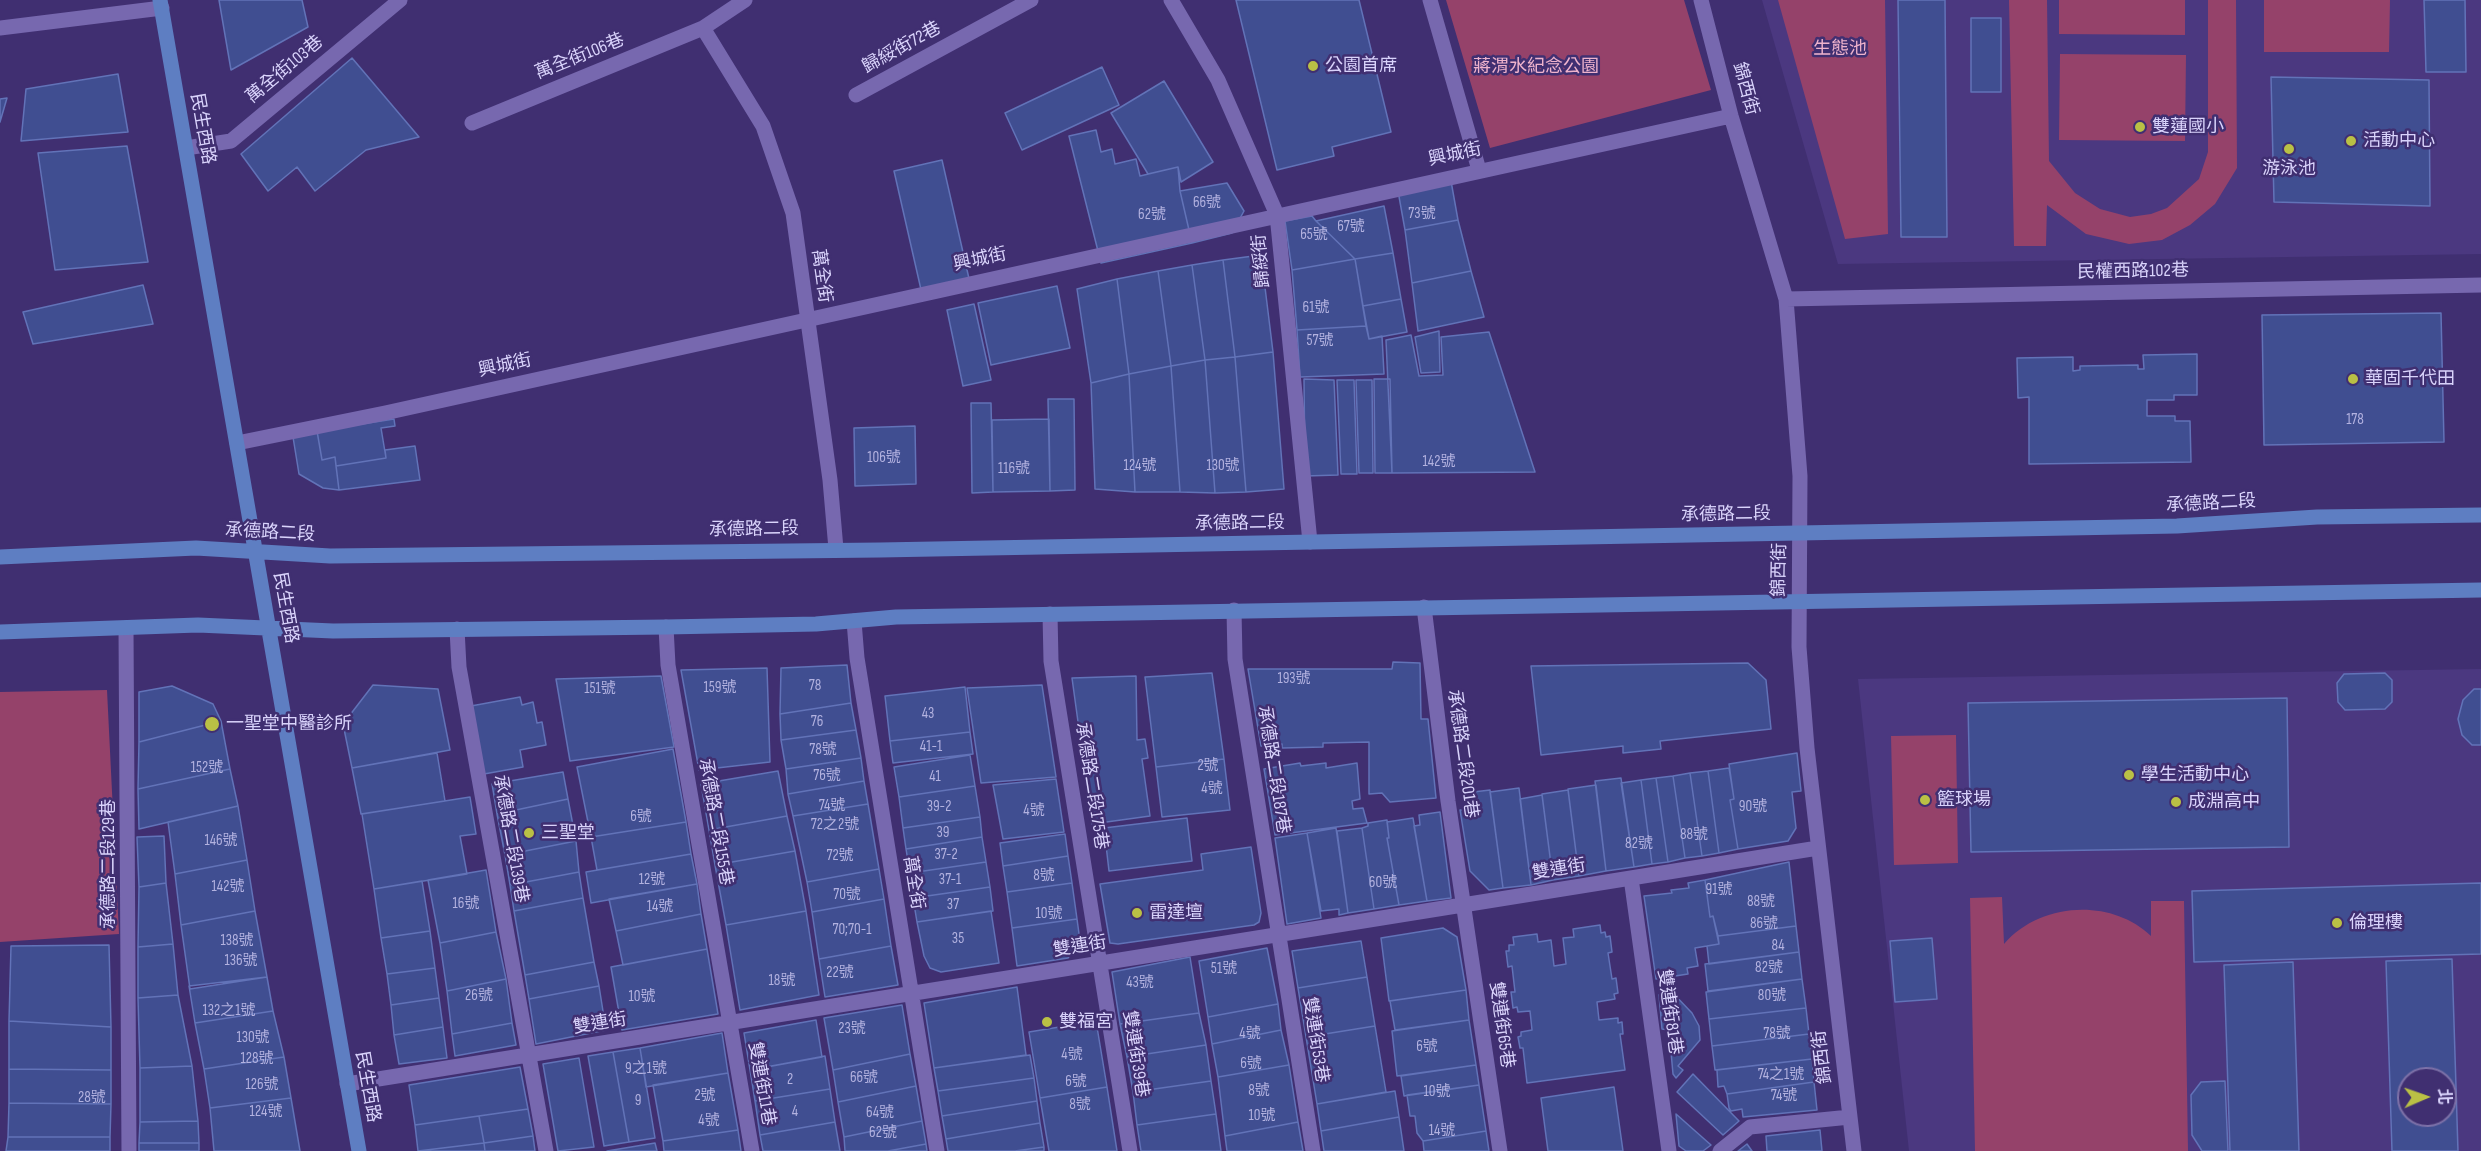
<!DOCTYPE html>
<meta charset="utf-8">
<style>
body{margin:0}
#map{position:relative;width:2481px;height:1151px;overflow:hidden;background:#402f71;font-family:"Sofia Sans Condensed","Noto Sans TC",sans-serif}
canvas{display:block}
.north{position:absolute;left:2397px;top:1067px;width:60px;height:60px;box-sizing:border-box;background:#402f71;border:2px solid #7d71a8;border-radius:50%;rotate:88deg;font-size:16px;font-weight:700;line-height:24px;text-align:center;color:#d9d3fb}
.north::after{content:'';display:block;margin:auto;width:21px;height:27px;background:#bac045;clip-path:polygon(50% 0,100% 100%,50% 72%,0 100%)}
</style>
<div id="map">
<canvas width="2481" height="1151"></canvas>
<div class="north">北</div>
</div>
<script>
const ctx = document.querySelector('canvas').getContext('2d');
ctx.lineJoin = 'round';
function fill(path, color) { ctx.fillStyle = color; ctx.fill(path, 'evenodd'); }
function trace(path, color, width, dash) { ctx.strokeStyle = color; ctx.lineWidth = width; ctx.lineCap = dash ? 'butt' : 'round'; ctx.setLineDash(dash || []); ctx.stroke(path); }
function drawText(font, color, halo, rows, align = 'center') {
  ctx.font = font + ' "Sofia Sans Condensed","Noto Sans TC",sans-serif'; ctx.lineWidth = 5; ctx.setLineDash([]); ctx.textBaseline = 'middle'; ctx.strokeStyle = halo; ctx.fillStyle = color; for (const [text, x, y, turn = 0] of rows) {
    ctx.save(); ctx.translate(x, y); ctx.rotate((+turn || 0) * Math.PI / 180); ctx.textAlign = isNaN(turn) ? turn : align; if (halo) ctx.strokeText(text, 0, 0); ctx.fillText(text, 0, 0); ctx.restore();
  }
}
fill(new Path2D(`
 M1762,0H2481V254L1838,264Z
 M2481,669V1151H1909L1858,679ZM2409,1079H2445V1115H2409Z`), '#4b3880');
fill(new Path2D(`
 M1446,0H1684L1711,90L1490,148Z
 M1778,0H1885L1888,234L1845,239Z
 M2009,0H2047L2049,161L2075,193L2100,209L2130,217L2151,214L2167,208L2199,179L2208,152V0H2236L2237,168L2215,204L2190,225L2162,240L2129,244L2086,234L2047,205L2046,246H2014Z
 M2059,0H2185V35L2059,34Z
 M2264,0H2390L2389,52H2264Z
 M2060,54L2186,55L2185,141L2059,140Z
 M107,690L119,934L0,942V1018V692Z
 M1956,735L1958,863L1894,865L1891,736Z
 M2002,897L2004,944C2039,903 2110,897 2151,936V901H2184L2188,1151H1975L1970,898Z`), '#95426a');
const building = new Path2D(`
 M219,0H302L308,27L231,70Z
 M1236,0H1359L1391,132L1332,147L1334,156L1277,170Z
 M1898,0H1945L1947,237H1901Z
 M2424,0H2465L2466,72H2426Z
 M1971,18H2001V92H1971Z
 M352,58L419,137L366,150L315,191L297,167L268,191L241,154Z
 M1102,67L1119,105L1022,150L1005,113Z
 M118,74L128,132L21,141L26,89Z
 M2271,77L2429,80L2430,206L2274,202Z
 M1164,81L1213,162L1181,182L1178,167L1148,174L1111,113Z
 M7,98L0,122V99Z
 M1096,130L1101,152L1112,149L1115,164L1136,159L1140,176L1178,167L1180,191L1192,243L1101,263L1069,136Z
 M127,146L148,262L55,270L38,153Z
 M942,160L970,283L922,294L894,171Z
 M1451,181L1458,220L1405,230L1398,191Z
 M1227,183L1244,211L1232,233L1192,243L1180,191Z
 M1384,206L1393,253L1355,259L1316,221Z
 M1312,216L1316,221L1355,259L1292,270L1285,221Z
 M1458,220L1471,271L1412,283L1405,230Z
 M1393,253L1401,299L1363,306L1355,259Z
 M1261,255L1273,352L1235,357L1223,260Z
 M1355,259L1366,326L1297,330L1292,270Z
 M1223,260L1235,357L1205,360L1192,265Z
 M1192,265L1205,360L1171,366L1158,271Z
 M1158,271L1171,366L1129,374L1117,279Z
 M1471,271L1484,317L1418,331L1412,283Z
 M1117,279L1129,374L1091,383L1077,289Z
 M143,285L153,324L33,344L23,312Z
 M1057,286L1070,348L991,365L978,303Z
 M1401,299L1407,332L1369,339L1363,306Z
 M974,304L991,380L963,386L947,310Z
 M2441,313L2444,442L2264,445L2262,315Z
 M1366,326L1369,339L1382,336L1384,374L1300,377L1297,330Z
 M1439,331L1440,372L1421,373L1415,337Z
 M1489,332L1535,472L1392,473L1386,340L1411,335L1419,376L1443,375L1441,337Z
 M1273,352L1284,489L1246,492L1235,357Z
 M2197,354V395H2174V400H2147V416H2175V421H2190L2191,462L2029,464V397L2018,398L2017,358L2073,357V371L2080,370V366L2138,365V369H2144L2143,355Z
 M1235,357L1246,492L1215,493L1205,360Z
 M1205,360L1215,493L1180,492L1171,366Z
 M1171,366L1180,492H1135L1129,374Z
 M1129,374L1135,492L1095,489L1091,383Z
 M1304,379L1334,380L1338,475L1305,476Z
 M1374,379H1390L1392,473H1375Z
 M1337,380H1354L1357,474H1341Z
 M1356,380H1372L1373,473H1359Z
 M1048,399H1074L1075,490L1050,491Z
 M971,403H991L993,492L972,493Z
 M394,419L395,426L381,428L386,458L336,466L335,457L322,460L317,431Z
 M1049,419L1050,491L993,492L992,420Z
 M915,426L916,484L855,486L854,428Z
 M317,431L322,460L335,457L339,490L323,488L299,474L293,437Z
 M415,446L420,480L339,490L336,466L386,458L385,450Z
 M1393,662L1420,663L1421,719H1428L1436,798L1390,802L1382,793L1369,794V742L1323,743V747L1282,748V744L1261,746L1248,669H1392Z
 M1748,663L1766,680L1771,729L1660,741L1661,749L1623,753V746L1541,755L1531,666Z
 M847,665L851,703L780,714L781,668Z
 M767,668L770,762L699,770L681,670Z
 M1212,673L1224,759L1156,767L1145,677Z
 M2385,673L2392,680V702L2385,709L2345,710L2338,702L2337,683L2344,674Z
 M661,676L674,747L570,761L556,679Z
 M1136,676L1137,740L1145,739L1148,758L1142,759L1150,816L1092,824L1072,678Z
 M373,685L438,689L450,750L352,768L343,724Z
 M1042,685L1056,777L981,783L967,688Z
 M172,686L213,704L221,721L139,742V692Z
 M965,687L970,732L890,741L885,696Z
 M2474,689H2481V745H2472L2462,735L2458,719L2463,700Z
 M520,697L522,705L533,702L537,723L542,722L546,745L520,750L523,767L484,774L471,706Z
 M2287,698L2289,847L1971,852L1968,703Z
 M851,703L856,730L781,740L780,714Z
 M221,721L230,769L138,789L139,742Z
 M856,730L861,758L786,769L781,740Z
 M970,732L973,754L893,763L890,741Z
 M673,749L686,822L591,837L577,767Z
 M437,753L445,801L361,814L352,768Z
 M1797,753L1801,791L1792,792L1796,828L1788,841L1738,849L1730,800L1734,799L1729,764Z
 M970,755L975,786L899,797L894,767Z
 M861,758L864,781L788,794L786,769Z
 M1224,759L1230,810L1162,817L1156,767Z
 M1300,763L1301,766L1326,763V768L1357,763L1360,799L1352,801L1353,809L1363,808L1367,823L1275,835L1264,769Z
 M1729,768L1734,799L1730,800L1738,849L1719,853L1708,771Z
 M230,769L238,806L139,829L138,789Z
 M778,771L787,816L709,830L701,784Z
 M1708,771L1719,853L1702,856L1690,773Z
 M563,772L568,799L497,814L492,784Z
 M1690,773L1702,856L1685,858L1673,776Z
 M1673,776L1685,858L1668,862L1656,778Z
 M1621,778L1634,867L1606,871L1595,781Z
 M1656,778L1668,862L1652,864L1641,780Z
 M1056,779L1064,832L1003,839L993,785Z
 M1641,780L1652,864L1634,867L1621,783Z
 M864,781L868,804L793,816L788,794Z
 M1596,785L1606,871L1579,876L1568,789Z
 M975,786L980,817L903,828L899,797Z
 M1519,788L1531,885L1503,888L1490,792Z
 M1490,790L1503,888L1489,890L1470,871L1460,810H1466L1465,793Z
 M1568,790L1579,876L1553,880L1542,794Z
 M1542,795L1553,880L1531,885L1520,799Z
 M470,797L476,834L460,836L467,874L374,889L362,814Z
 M568,799L576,841L505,855L497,814Z
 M868,804L879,869L807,882L793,816Z
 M238,806L247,860L175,874L168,822Z
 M1440,812L1451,898L1427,901L1414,826L1420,825L1419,815Z
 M787,816L795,851L715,865L709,830Z
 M980,817L982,837L906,849L903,828Z
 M1187,818L1192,861L1109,871L1104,828Z
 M1413,818L1427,901L1399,905L1387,838H1389L1387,822Z
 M1387,820L1389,838H1387L1399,905L1374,909L1362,828L1368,826V823Z
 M686,822L691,854L597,870L591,837Z
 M1336,828L1348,913L1339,915V909L1321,911L1307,833Z
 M1362,828L1374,909L1348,913L1337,831Z
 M1307,833L1321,918L1287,924L1275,838Z
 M1065,834L1068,856L1003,866L1000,843Z
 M164,836L166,883L139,887L137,837Z
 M982,837L986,862L910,873L906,849Z
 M576,841L579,872L510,885L505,855Z
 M1251,847L1261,913L1259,922L1254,925L1118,944L1110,943L1100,884L1203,870L1201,854Z
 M795,851L806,911L726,925L715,865Z
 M691,854L697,884L591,903L586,872Z
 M1068,856L1072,883L1007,892L1003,866Z
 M247,860L255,911L181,925L175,874Z
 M986,862L990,887L913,898L910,873Z
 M1789,862L1796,926L1718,936L1713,916L1710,917L1705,880Z
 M879,869L884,899L812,912L807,882Z
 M486,870L496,932L440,943L428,880Z
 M579,872L583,898L514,911L510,885Z
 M1705,880L1710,917L1713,916L1719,944L1695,948L1698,966L1687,968L1688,974L1656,979L1644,896L1672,893L1671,890L1689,888L1688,883Z
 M422,881L430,931L381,938L374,889Z
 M166,883L173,944L138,947L139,887Z
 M1072,883L1077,919L1012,928L1007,892Z
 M2481,883V954L2194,962L2192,891Z
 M697,884L701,914L616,931L609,899Z
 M990,887L993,911L917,922L913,898Z
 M583,898L594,962L525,975L514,911Z
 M884,899L891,946L819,959L812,912Z
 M255,911L267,977L190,989L181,925Z
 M806,911L819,995L740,1010L726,925Z
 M991,911L999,963L941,972L930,968L924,956L917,922Z
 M701,914L707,949L623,965L616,931Z
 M1077,919L1080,941L1068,958L1017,966L1012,928Z
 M1600,925L1601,933L1605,932L1606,937L1610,936L1612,952L1608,953L1612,979L1616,978L1618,993L1614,994L1615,999L1597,1002L1599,1020L1618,1018V1023L1622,1022L1623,1034H1620L1625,1070L1527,1083L1523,1048H1520L1518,1037L1521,1036V1032L1532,1030L1530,1011L1518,1012L1517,1007L1513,1008L1511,992H1515L1512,966L1508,967L1506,951H1509V945H1514L1513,937L1537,934L1538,942L1551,940L1554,966L1566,964L1563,938L1574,937L1573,929Z
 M1796,926L1799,952L1709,964L1707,946L1719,944L1718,936Z
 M1443,928L1457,937L1466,990L1389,1001L1381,938Z
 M430,931L435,968L387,974L381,938Z
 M496,932L506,979L447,991L440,943Z
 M1932,938L1937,999L1895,1002L1890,941Z
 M1361,941L1367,977L1298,988L1292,951Z
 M173,944L178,995L138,998V947Z
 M109,945L111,1027L9,1021L11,946Z
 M891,946L898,985L825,997L819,959Z
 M1267,948L1278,1004L1208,1017L1199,961Z
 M707,949L718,1014L622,1030L611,967Z
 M1799,952L1802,979L1708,991L1705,964Z
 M1190,957L1199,1013L1120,1024L1112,972Z
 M2452,959L2458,1151H2392L2386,961ZM2409,1079H2445V1115H2409Z
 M594,962L599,986L529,999L525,975Z
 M2293,962L2299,1151H2230L2224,965Z
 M435,968L439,998L391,1005L387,974Z
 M267,977L273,1011L195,1023L189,986Z
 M1367,977L1375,1026L1306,1037L1298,988Z
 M506,979L512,1023L452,1034L447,991Z
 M1802,979L1806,1008L1709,1019L1706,992Z
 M599,986L606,1030L536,1044L529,999Z
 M1017,987L1026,1055L934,1068L924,1003Z
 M1669,989L1692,1013L1699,1026L1700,1040L1678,1066L1683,1070L1676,1078L1673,1074L1669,1030L1662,1029L1659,995Z
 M1466,990L1469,1020L1395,1030L1390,1001Z
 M178,995L192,1066L140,1068L138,998Z
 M439,998L443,1027L394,1035L391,1005Z
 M1278,1004L1281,1030L1212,1044L1208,1017Z
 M902,1005L910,1054L833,1070L824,1018Z
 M1806,1008L1809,1034L1712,1046L1709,1019Z
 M273,1011L284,1057L204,1069L195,1023Z
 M1199,1013L1206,1045L1127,1057L1120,1024Z
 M816,1020L822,1057L750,1070L744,1033Z
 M1469,1020L1476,1065L1397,1076L1392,1031Z
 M9,1021L111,1027V1070L9,1069Z
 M1096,1021L1107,1087L1040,1098L1029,1032Z
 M512,1023L516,1045L455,1056L452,1034Z
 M1375,1026L1386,1092L1317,1104L1306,1037Z
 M443,1027L447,1058L399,1064L394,1035Z
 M1281,1030L1289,1065L1218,1077L1212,1044Z
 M722,1033L728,1073L646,1087L640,1048Z
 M1809,1034L1812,1059L1715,1070L1712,1046Z
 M1206,1045L1211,1081L1133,1092L1127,1057Z
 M640,1048L655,1138L629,1142L613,1052Z
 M613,1052L629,1142L604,1146L588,1056Z
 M910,1054L916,1086L838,1102L833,1070Z
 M1030,1055L1034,1078L938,1091L934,1068Z
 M825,1056L830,1089L755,1101L750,1070Z
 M284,1057L291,1098L210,1108L204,1069Z
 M579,1058L594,1147L558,1151L543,1064Z
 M1812,1059L1814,1082L1727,1094L1724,1086L1718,1087L1717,1070Z
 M1289,1065L1298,1122L1225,1136L1218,1077Z
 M1476,1065L1479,1085L1404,1096L1401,1076Z
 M192,1066L198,1121L140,1122V1068Z
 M520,1067L528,1109L415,1125L409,1085Z
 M9,1069L111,1070V1104L9,1103Z
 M728,1073L738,1130L663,1141L653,1085Z
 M1693,1074L1739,1121L1723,1135L1677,1092Z
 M1034,1078L1037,1101L942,1116L938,1091Z
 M1211,1081L1216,1114L1137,1125L1133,1092Z
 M2225,1081L2228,1151H2202L2192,1135L2191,1095L2201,1082Z
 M1814,1082L1817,1110L1743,1117L1742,1109L1731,1111L1729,1108L1727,1094Z
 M1479,1085L1486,1131L1423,1141L1417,1133L1415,1116H1410L1407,1095Z
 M916,1086L922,1121L844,1137L838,1102Z
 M1107,1087L1117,1151H1049L1040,1098Z
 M1614,1087L1623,1151H1548L1541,1098Z
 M830,1089L835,1122L760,1135L755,1101Z
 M1395,1091L1399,1117L1321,1131L1317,1104Z
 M291,1098L300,1151H214L210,1108Z
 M1037,1101L1040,1123L946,1139L942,1116Z
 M9,1103L111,1104L110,1137H8Z
 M528,1109L533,1136L484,1143L479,1116Z
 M1216,1114L1221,1151H1141L1137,1125Z
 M1676,1114L1711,1145L1703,1151H1686L1679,1146Z
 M479,1116L484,1143L418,1151L415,1125Z
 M1399,1117L1404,1151H1324L1321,1131Z
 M198,1121L199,1143H139L140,1122Z
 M922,1121L926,1144L888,1151H845L844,1137Z
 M835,1122L840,1151H763L760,1135Z
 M1298,1122L1303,1151H1227L1225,1136Z
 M1040,1123L1044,1147L1015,1151H948L946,1139Z
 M738,1130L741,1151H664L663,1141Z
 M1820,1130L1822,1151H1767L1766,1136Z
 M1486,1131L1489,1151H1424L1423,1141Z
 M533,1136L535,1151H485L484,1143Z
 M8,1137H110V1151H6Z
 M139,1143H199V1151H139Z
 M484,1143L485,1151H418Z
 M655,1143L657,1151H607Z
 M926,1144L927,1151H888Z
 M1747,1144L1752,1151H1738Z
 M1044,1147V1151H1015Z`);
fill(building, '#404e91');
trace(building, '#6273b8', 1.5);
trace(new Path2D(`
 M1171,0L1218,80L1277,215L1310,542
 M1430,0L1479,170
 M1701,0L1731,116L1786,299L1800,476L1799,647L1807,748L1854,1151
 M0,28L162,8
 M703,28L763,126L793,213L830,480L836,549
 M856,95L1031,0
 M472,123L703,28L745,0
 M186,148L231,141L400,0
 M1786,299L2481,285
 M237,443L385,413L1731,116
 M1424,607L1448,801L1500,1151
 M1234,610L1235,659L1313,1151
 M1050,614L1051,661L1130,1151
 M854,621L857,658L937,1151
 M666,627L668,665L752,1151
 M126,628L129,1151
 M457,629L459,667L546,1151
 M1631,878L1669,1151
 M347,1084L1818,848
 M1720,1151L1750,1127L1850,1117`), '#7768af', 15);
trace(new Path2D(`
 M160,0L359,1151
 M0,557L196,548L330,556L880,550L2177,526L2317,517L2481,515
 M0,632L198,625L333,631L666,627L816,624L896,617L2481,590`), '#5e7ec2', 15);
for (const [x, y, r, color] of [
 [1313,66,6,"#bac045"],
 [2140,127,6,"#bac045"],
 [2351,141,6,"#bac045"],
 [2289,149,6,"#bac045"],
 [2353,379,6,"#bac045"],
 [212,724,8,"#bac045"],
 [2129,775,6,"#bac045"],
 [1925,800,6,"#bac045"],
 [2176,802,6,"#bac045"],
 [529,833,6,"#bac045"],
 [1137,913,6,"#bac045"],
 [2337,923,6,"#bac045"],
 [1047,1022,6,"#bac045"]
]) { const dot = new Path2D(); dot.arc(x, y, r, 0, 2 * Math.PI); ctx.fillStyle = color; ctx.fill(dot); trace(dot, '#402f71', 2); }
drawText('15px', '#b3b2e0', null, [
 ["66號",1207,203],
 ["73號",1422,214],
 ["62號",1152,215],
 ["67號",1351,227],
 ["65號",1314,235],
 ["61號",1316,308],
 ["57號",1320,341],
 ["178",2355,420],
 ["106號",884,458],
 ["142號",1439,462],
 ["124號",1140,466],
 ["130號",1223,466],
 ["116號",1014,469],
 ["193號",1294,679],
 ["78",815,686],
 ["159號",720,688],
 ["151號",600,689],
 ["43",928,714],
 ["76",817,722],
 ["41-1",931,747],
 ["78號",823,750],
 ["2號",1208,766],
 ["152號",207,768],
 ["76號",827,776],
 ["41",935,777],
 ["4號",1212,789],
 ["74號",832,806],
 ["39-2",939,807],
 ["90號",1753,807],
 ["4號",1034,811],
 ["6號",641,817],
 ["72之2號",835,825],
 ["39",943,833],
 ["88號",1694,835],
 ["146號",221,841],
 ["82號",1639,844],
 ["37-2",946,855],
 ["72號",840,856],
 ["8號",1044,876],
 ["12號",652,880],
 ["37-1",950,880],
 ["60號",1383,883],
 ["142號",228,887],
 ["91號",1719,890],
 ["70號",847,895],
 ["88號",1761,902],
 ["16號",466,904],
 ["37",953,905],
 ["14號",660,907],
 ["10號",1049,914],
 ["86號",1764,924],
 ["70;70-1",852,930],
 ["35",958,939],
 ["138號",237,941],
 ["84",1778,946],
 ["136號",241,961],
 ["82號",1769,968],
 ["51號",1224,969],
 ["22號",840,973],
 ["18號",782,981],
 ["43號",1140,983],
 ["26號",479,996],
 ["80號",1772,996],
 ["10號",642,997],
 ["132之1號",229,1011],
 ["23號",852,1029],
 ["4號",1250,1034],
 ["78號",1777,1034],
 ["130號",253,1038],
 ["6號",1427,1047],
 ["4號",1072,1055],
 ["128號",257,1059],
 ["6號",1251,1064],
 ["9之1號",646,1069],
 ["74之1號",1781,1075],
 ["66號",864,1078],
 ["2",790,1080],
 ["6號",1076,1082],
 ["126號",262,1085],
 ["8號",1259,1091],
 ["10號",1437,1092],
 ["2號",705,1096],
 ["74號",1784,1096],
 ["28號",92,1098],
 ["9",638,1101],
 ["8號",1080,1105],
 ["124號",266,1112],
 ["4",795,1112],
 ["64號",880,1113],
 ["10號",1262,1116],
 ["4號",709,1121],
 ["14號",1442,1131],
 ["62號",883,1133]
]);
drawText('18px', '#d9d3fb', '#402f71', [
 ["歸綏街72巷",902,48,-29],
 ["萬全街106巷",580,57,-22],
 ["萬全街103巷",285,70,-40],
 ["錦西街",1745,89,75],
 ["民生西路",202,129,80],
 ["興城街",1455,155,-12],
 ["興城街",980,260,-12],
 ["歸綏街",1262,261,-95],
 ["民權西路102巷",2133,272,-1],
 ["萬全街",821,276,82],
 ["興城街",505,366,-12],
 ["承德路二段",2211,504,-3],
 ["承德路二段",1726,515,-1],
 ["承德路二段",1240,524,-1],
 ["承德路二段",754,530,-1],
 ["承德路二段",270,533,3],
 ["錦西街",1780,570,-89],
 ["民生西路",285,608,80],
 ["承德路二段201巷",1462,754,82],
 ["承德路二段187巷",1273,770,81],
 ["承德路二段175巷",1091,786,81],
 ["承德路二段155巷",715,822,80],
 ["承德路二段139巷",510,839,80],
 ["承德路二段129巷",109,864,-90],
 ["雙連街",1559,870,-9],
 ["萬全街",913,883,81],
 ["雙連街",1080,947,-9],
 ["雙連街81巷",1669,1012,82],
 ["雙連街",600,1024,-9],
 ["雙連街65巷",1501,1025,82],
 ["雙連街53巷",1315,1040,81],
 ["雙連街39巷",1135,1054,81],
 ["錦西街",1823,1057,-97],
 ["雙連街11巷",761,1084,80],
 ["民生西路",367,1087,80]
]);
drawText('18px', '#efb3cc', '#402f71', [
 ["生態池",1840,49],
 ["蔣渭水紀念公園",1536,67]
]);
drawText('18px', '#d9d3fb', '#402f71', [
 ["公園首席",1325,66],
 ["雙蓮國小",2152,127],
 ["活動中心",2363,141],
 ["游泳池",2289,169,"center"],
 ["華固千代田",2365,379],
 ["一聖堂中醫診所",226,724],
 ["學生活動中心",2141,775],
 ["籃球場",1937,800],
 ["成淵高中",2188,802],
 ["三聖堂",541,833],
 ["雷達壇",1149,913],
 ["倫理樓",2349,923],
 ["雙福宮",1059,1022]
], 'left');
</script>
